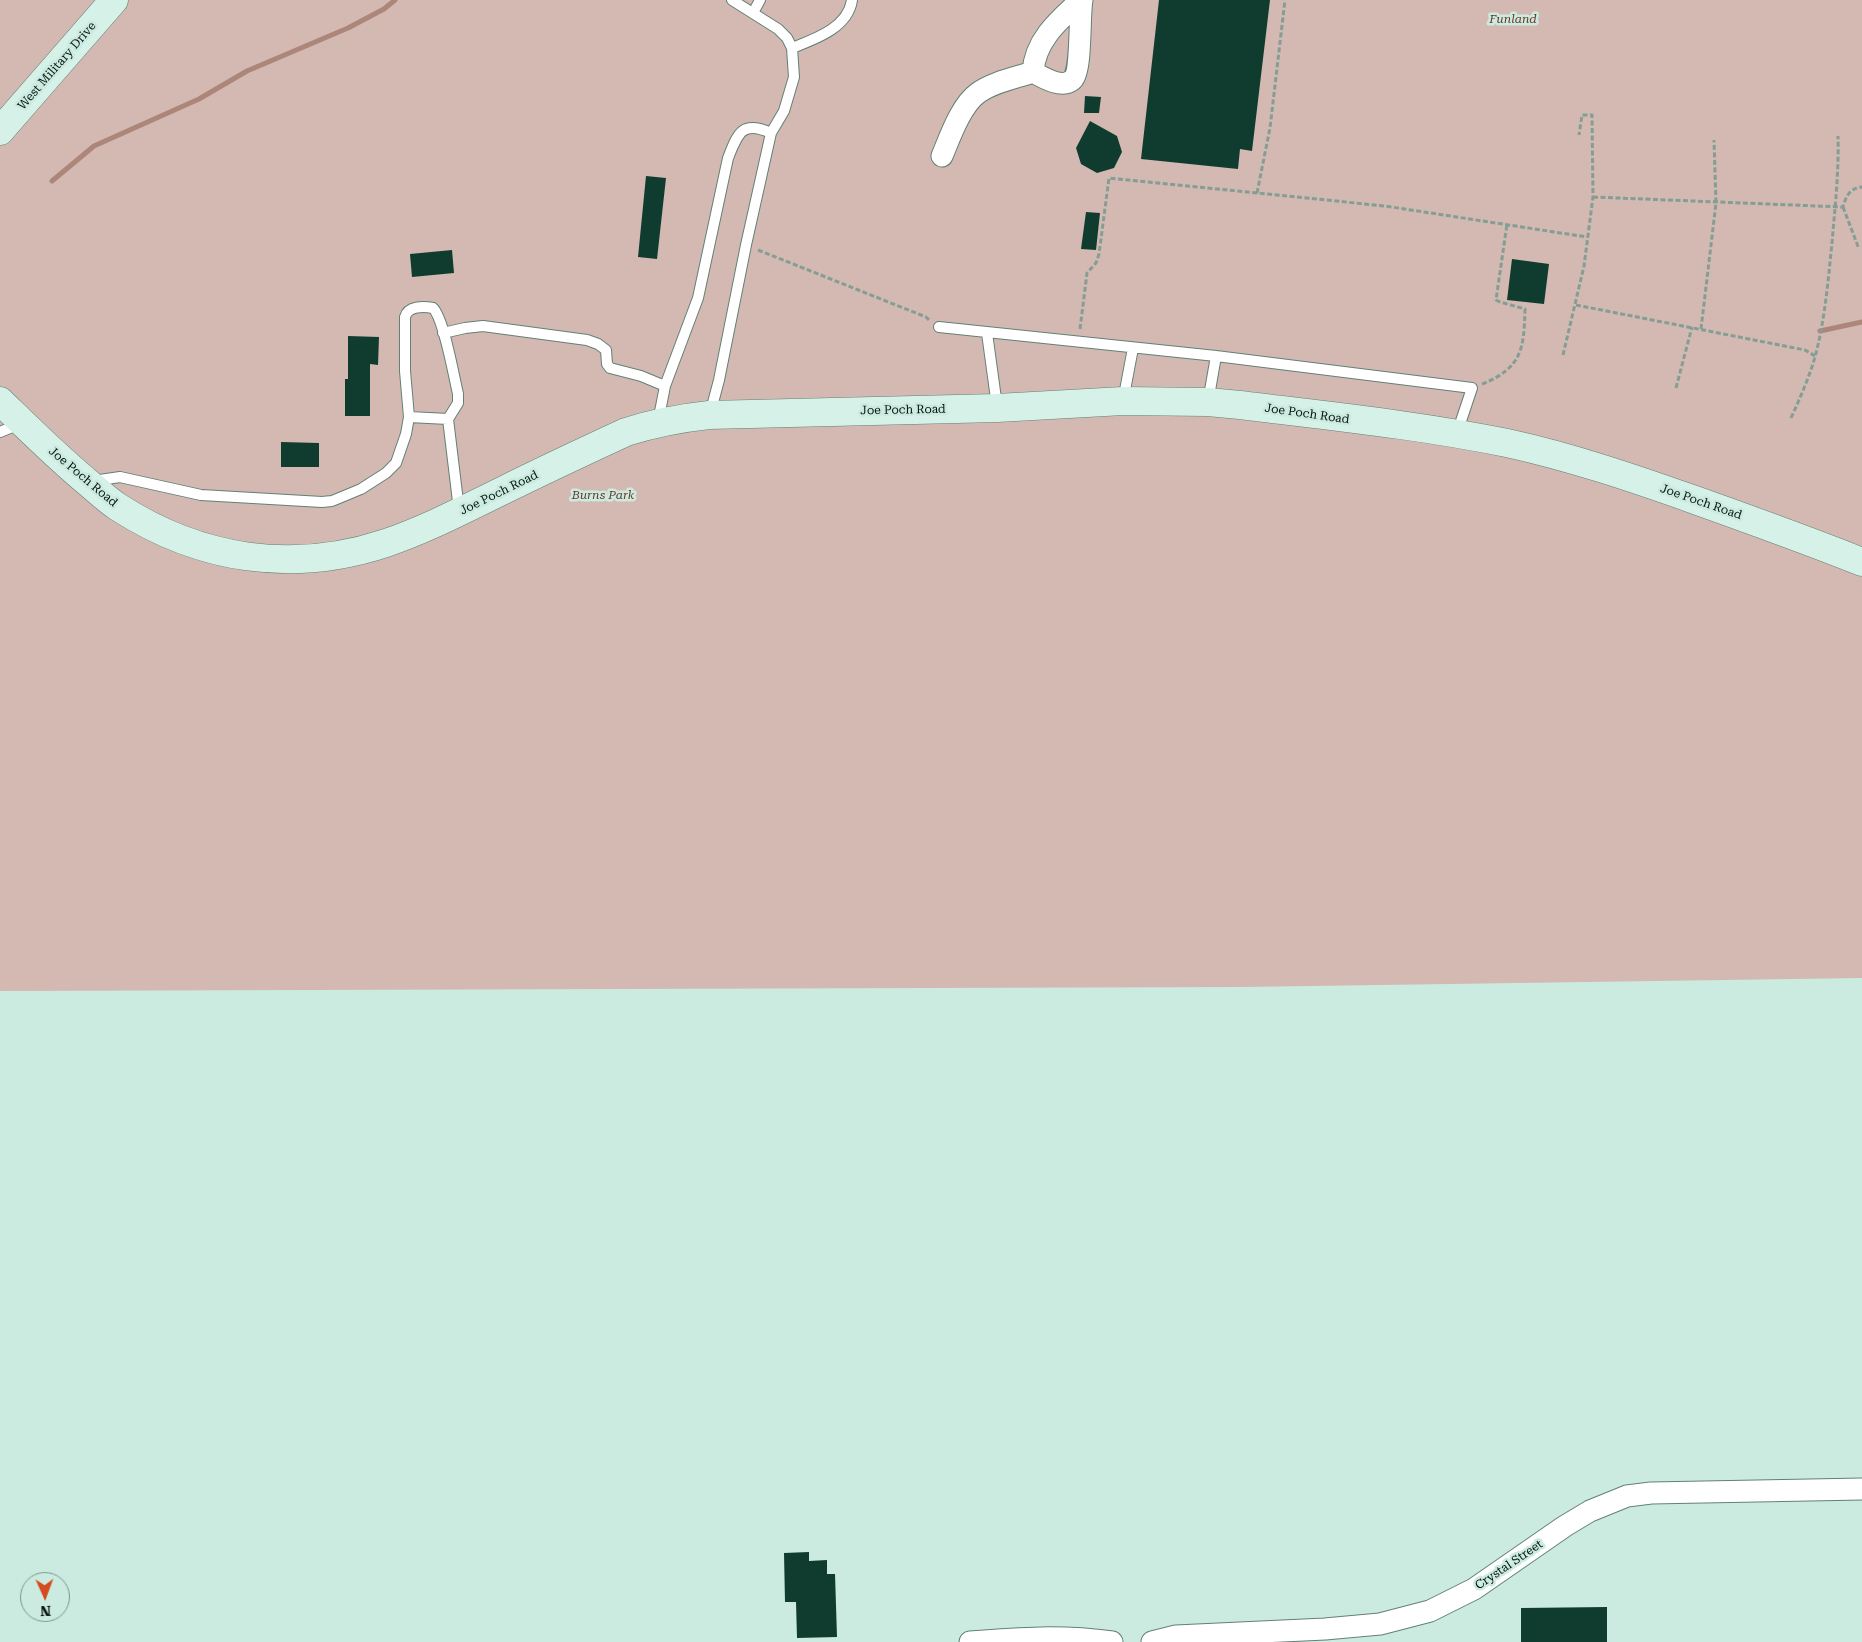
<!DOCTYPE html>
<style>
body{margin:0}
#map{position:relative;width:1862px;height:1642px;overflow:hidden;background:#cbebe0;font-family:"Roboto Serif",serif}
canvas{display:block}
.north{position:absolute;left:20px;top:1572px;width:50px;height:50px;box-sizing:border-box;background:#cbebe0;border:1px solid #7c948c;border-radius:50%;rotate:178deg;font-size:14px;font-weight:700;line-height:20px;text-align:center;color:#06120e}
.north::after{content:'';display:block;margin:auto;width:18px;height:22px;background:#d44b22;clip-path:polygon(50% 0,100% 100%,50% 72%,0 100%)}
</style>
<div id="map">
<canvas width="1862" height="1642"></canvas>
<div class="north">N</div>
</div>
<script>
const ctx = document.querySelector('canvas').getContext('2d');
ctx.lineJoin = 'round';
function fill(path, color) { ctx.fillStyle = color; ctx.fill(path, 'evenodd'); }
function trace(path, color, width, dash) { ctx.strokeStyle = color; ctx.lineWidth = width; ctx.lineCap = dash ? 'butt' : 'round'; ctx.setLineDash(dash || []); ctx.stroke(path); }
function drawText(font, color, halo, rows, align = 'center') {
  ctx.font = font + ' "Roboto Serif",serif'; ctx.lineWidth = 5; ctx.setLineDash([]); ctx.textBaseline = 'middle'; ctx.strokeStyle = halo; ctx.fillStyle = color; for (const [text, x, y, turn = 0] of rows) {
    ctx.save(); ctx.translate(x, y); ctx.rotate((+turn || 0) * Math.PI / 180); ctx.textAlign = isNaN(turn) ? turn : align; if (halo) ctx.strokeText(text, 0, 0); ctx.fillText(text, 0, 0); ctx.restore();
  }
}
fill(new Path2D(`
 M0,0H1862V978L1242,987L0,991Z`), '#d3b9b1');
trace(new Path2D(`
 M52,181L94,146L199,99L247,71L348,28L384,9L395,0
 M1820,331L1862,322`), '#ad867a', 5);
fill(new Path2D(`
 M1159,0H1270L1252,151L1240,149L1238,169L1141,159Z
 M1085,96L1101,97L1099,113H1084Z
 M1090,121L1117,136L1122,152L1114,168L1097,173L1081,164L1076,148Z
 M646,176L666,178L657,259L638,257Z
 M1086,212L1100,213L1096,250L1081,249Z
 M452,250L454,273L412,277L410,254Z
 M1512,259L1549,264L1544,304L1507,300Z
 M348,336L379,337L378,365L370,364V416H345V379H348Z
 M281,442L319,443V467H281Z
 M809,1552V1561L827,1560V1574H835L837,1637L797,1638L796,1602H785L784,1553Z
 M1607,1607V1642H1521V1608Z`), '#103c30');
const lane = new Path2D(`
 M753,13L760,0
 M792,48C815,39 848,28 852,0
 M939,327L1216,356L1472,388L1457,433
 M443,333L465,328L483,326L587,340L598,344L606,350L607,364L610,368L641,376L665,386
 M987,333L997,406
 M1123,401L1133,348
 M1208,402L1216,356
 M710,414L719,380L746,245L771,133L784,111L794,77L792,48L787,38L778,29L732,0
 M409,417L448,419L459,510
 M658,422L665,386L698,298L728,158C738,133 742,120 771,133
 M0,432L22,423
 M93,481L120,477L201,495L322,502L332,501L361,489L386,473L396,463L406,434L409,417L405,371V317C408,306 423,306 433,308C444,319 454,377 458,394V403L448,419`);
const street = new Path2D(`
 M1033,72C1042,77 1062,89 1072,80C1082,73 1079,15 1082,0
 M1033,72C1035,40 1059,20 1081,0
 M942,156C950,137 961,105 978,93C993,82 1015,78 1033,72
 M970,1642C1019,1638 1063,1635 1112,1642
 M1152,1642L1176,1636L1325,1629L1380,1624L1430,1611L1474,1589L1565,1526L1590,1511L1627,1496L1651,1493L1862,1489`);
const secondary = new Path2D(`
 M0,131L114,0
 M0,401C30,430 60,460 92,486C100,493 109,501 118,507C200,560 293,574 386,543C427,529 465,509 504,490C544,470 585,451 626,432C654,423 681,418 709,415L997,408L1123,401L1208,402L1240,405C1329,416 1419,425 1507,443C1571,457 1633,478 1695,500C1751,520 1807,540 1862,562`);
trace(lane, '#638076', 12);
trace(street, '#638076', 23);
trace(secondary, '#638076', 29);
trace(new Path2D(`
 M1257,193L1270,128L1285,0
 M1593,197L1843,207C1846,196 1850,188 1862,187
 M1843,207L1859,249
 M758,250L926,317L930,321
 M1576,305L1805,350L1815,356
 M1080,329L1087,273L1096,263L1099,254L1109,178L1385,206L1587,237
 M1701,329L1716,203L1714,140
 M1563,355L1584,266L1593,197L1592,115H1582L1579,135
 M1482,384C1522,368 1524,349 1525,309L1500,302L1496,300L1507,224
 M1676,388L1692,327
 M1791,418C1800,398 1809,378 1815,357C1825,320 1828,281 1832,243C1835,207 1839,172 1838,136`), '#859e95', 3, [5, 2.5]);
trace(lane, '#fff', 10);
trace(street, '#fff', 21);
trace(secondary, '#d5f1e8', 28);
drawText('italic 12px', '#6c3526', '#cbebe0', [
 ["Funland",1513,19],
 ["Burns Park",603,495]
]);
drawText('12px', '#06120e', '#cbebe0', [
 ["West Military Drive",57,66,-49],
 ["Joe Poch Road",903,410,-1],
 ["Joe Poch Road",1307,414,8],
 ["Joe Poch Road",83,477,40],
 ["Joe Poch Road",499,493,-26],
 ["Joe Poch Road",1701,502,19],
 ["Crystal Street",1509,1565,-34]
]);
</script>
